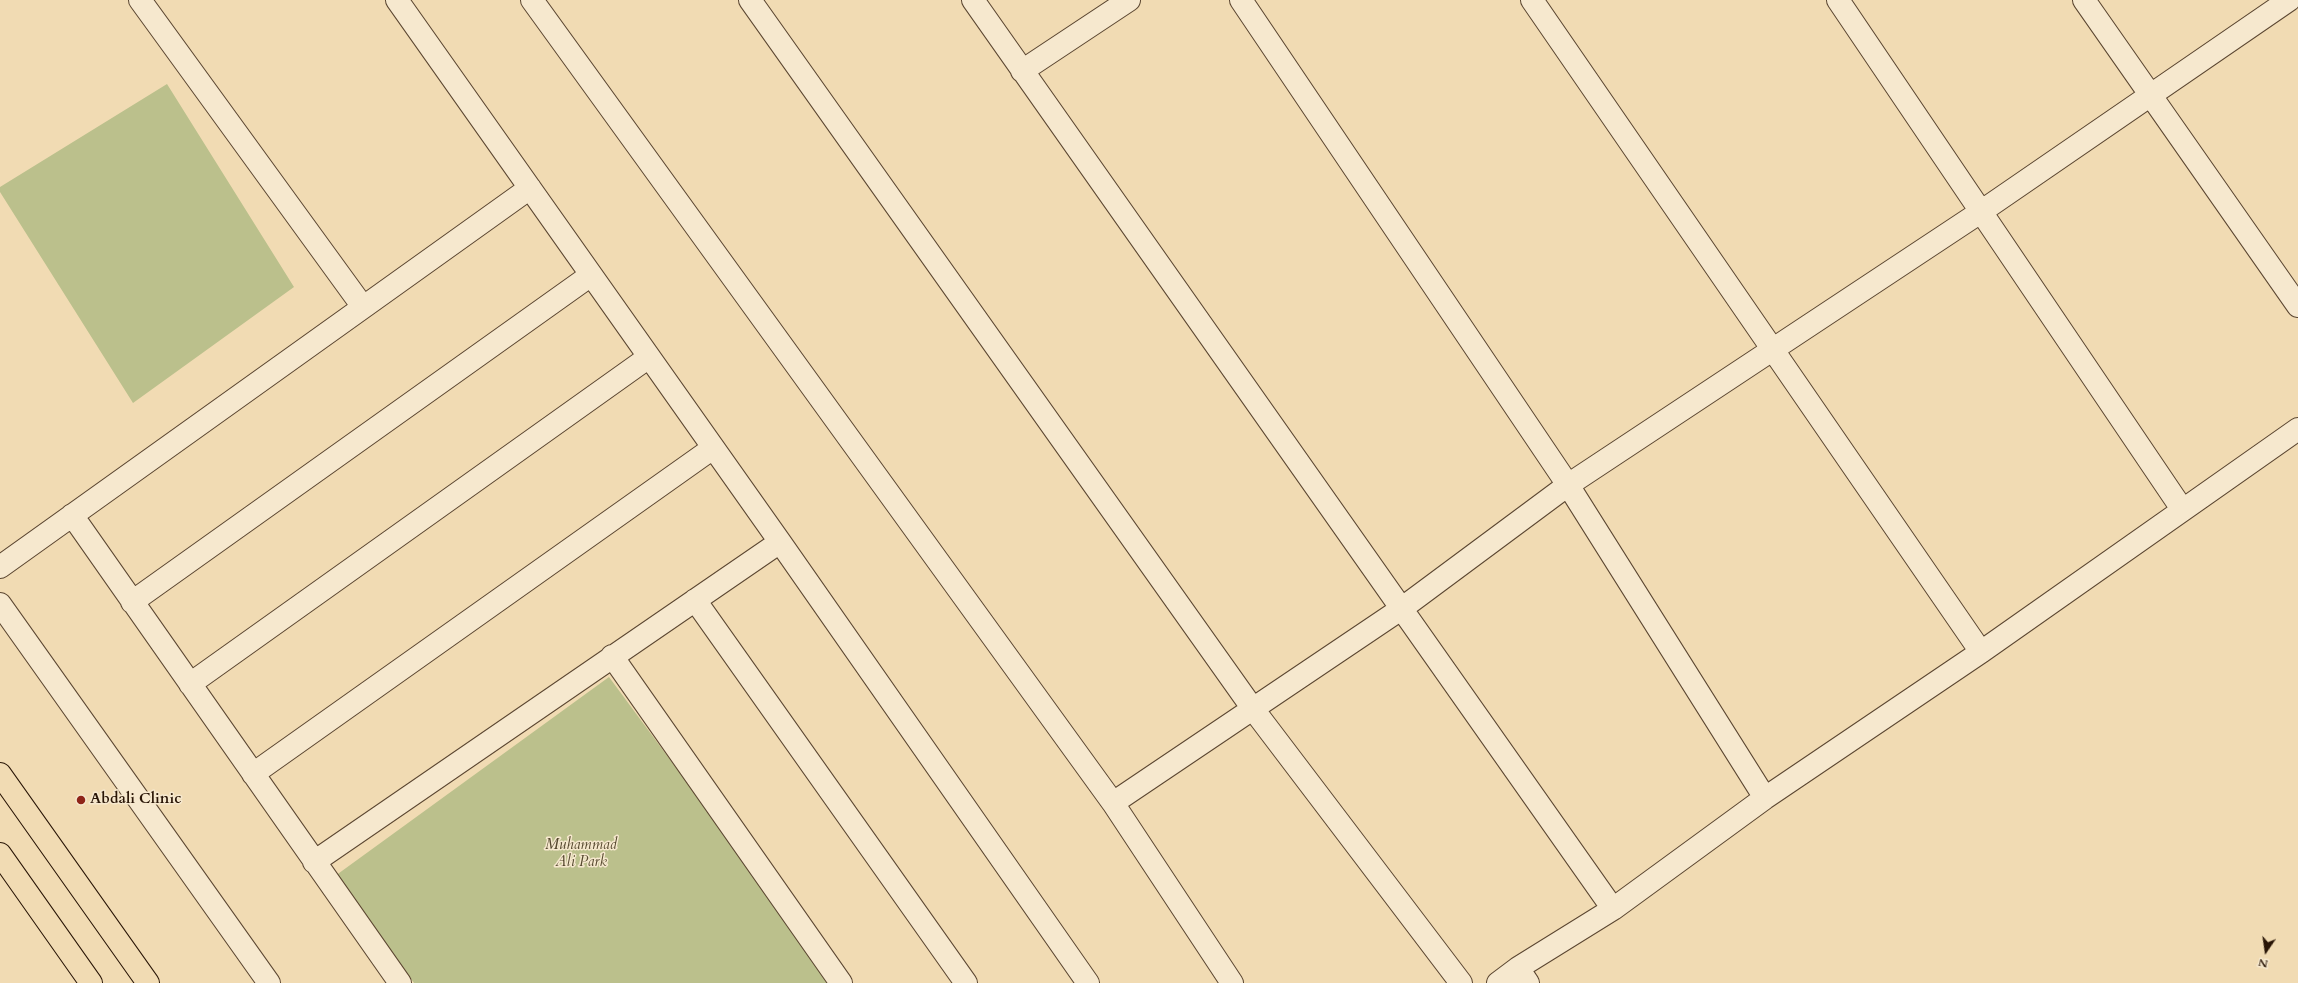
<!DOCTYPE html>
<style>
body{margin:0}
#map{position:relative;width:2298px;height:983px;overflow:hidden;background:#f1dbb3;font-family:Cardo,serif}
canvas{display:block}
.north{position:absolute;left:2246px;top:931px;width:40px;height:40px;-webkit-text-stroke:3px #f6e8ce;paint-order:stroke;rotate:193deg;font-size:11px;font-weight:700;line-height:16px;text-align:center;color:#291506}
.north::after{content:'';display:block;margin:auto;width:14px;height:18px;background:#291506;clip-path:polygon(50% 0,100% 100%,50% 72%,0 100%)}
</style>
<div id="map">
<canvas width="2298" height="983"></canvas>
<div class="north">N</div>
</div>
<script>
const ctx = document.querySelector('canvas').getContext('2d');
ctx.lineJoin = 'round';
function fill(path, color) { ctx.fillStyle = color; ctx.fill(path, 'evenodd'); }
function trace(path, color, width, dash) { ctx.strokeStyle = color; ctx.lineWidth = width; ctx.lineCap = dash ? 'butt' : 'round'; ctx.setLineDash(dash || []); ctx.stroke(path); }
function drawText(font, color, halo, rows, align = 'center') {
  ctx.font = font + ' Cardo,serif'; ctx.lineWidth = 3; ctx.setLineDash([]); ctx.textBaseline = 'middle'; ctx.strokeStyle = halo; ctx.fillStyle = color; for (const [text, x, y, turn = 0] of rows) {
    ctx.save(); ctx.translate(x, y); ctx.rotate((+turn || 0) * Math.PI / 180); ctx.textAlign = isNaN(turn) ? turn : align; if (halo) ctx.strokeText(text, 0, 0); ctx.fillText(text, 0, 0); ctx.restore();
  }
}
fill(new Path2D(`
 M167,84L294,287L133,403L0,192V187Z
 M609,677L835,983H414L335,876Z`), '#bbc08c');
const minor = new Path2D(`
 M140,0L363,307
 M397,0L780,542L1088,983
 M532,0L1113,803L1232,983
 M750,0L1253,709L1461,983
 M973,0L1613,909
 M1241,0L1568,485L1765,798
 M1532,0L1981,652
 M1838,0L2182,509
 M2084,0L2298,306
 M1022,71L1129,0
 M72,515L400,983
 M0,567L530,188
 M695,600L966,983
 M132,602L591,275
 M0,604L269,983
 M612,656L841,983
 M190,684L649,357
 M253,774L713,448
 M1113,803L1401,609L1568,485L1982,211L2289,0
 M314,862L780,542
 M1518,968L1613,909L1765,798L1981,652L2298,429
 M1498,983L1518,968L1528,983`);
const major = new Path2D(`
 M0,774L148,983
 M0,854L91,983`);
trace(minor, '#5b4631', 24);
trace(major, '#291506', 24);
trace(minor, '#f6e8ce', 22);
trace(major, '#f1dbb3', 22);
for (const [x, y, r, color] of [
 [81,800,5,"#8f2418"]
]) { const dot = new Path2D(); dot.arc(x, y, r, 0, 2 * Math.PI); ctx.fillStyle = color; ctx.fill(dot); trace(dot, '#f6e8ce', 1.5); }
drawText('bold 15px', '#291506', '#f6e8ce', [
 ["Abdali Clinic",90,800]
], 'left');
drawText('italic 15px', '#55482e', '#f6e8ce', [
 ["Muhammad",581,846],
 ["Ali Park",581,863]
]);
</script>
